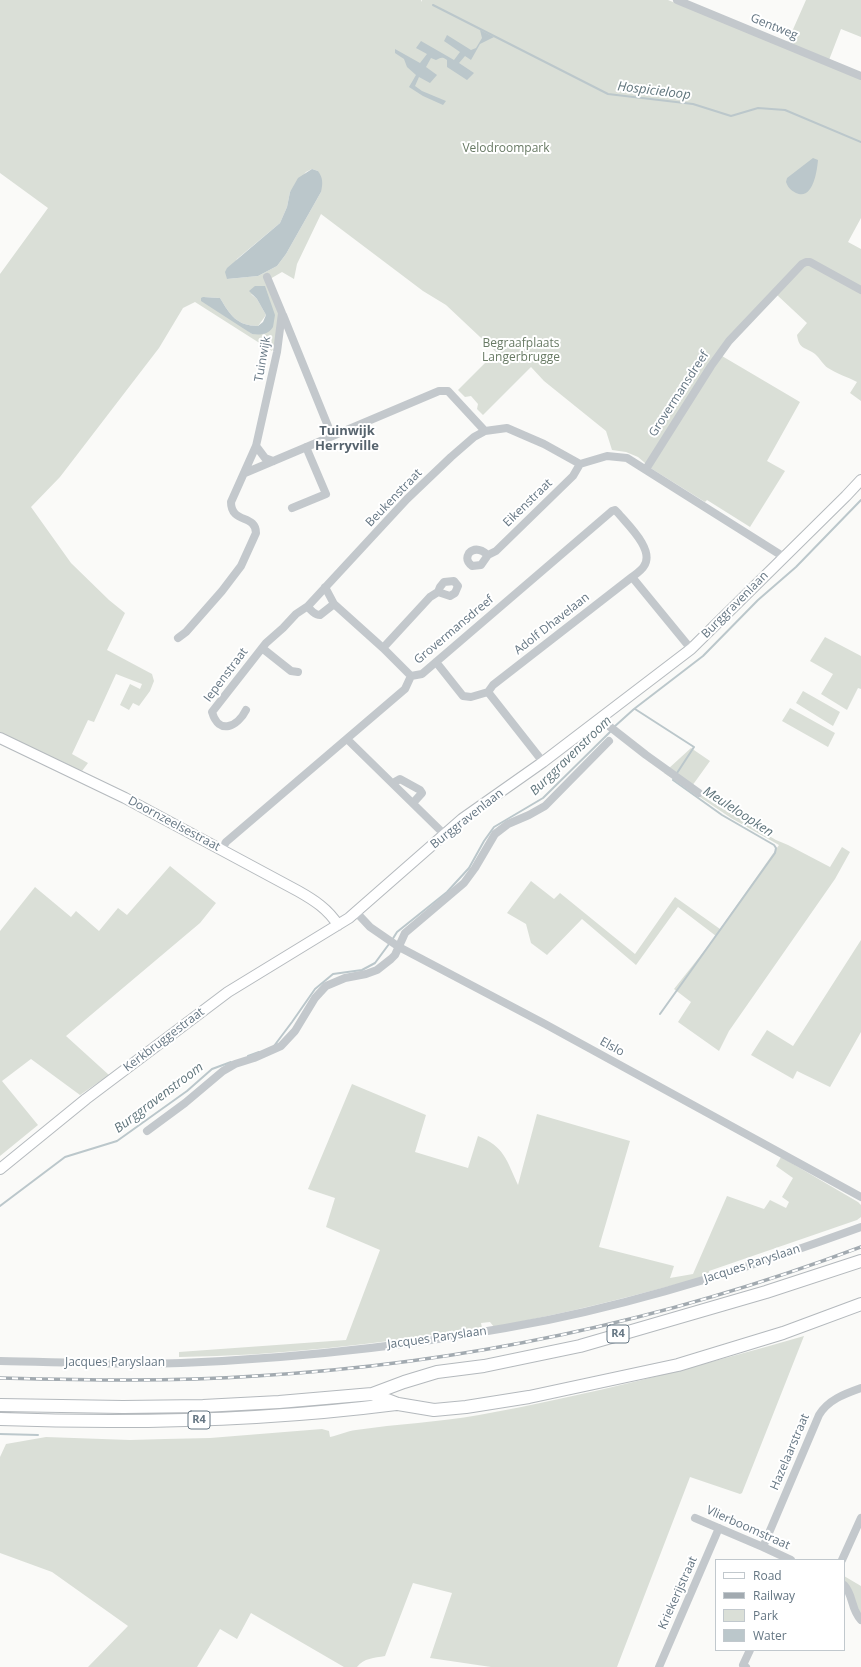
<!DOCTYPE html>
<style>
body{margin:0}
#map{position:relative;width:861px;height:1667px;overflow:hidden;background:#fafaf8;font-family:"Open Sans",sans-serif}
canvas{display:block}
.legend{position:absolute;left:715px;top:1559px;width:130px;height:92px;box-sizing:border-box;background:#fff;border:1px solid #c1c8cd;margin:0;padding:5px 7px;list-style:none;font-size:12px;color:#657683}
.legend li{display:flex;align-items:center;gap:8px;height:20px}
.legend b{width:20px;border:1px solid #c1c8cd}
</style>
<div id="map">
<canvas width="861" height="1667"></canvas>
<ul class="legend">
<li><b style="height:5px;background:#fff"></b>Road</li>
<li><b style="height:5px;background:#a2aab0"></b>Railway</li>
<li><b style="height:11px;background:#dadfd7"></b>Park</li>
<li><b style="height:11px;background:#bbc7cb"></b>Water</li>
</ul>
</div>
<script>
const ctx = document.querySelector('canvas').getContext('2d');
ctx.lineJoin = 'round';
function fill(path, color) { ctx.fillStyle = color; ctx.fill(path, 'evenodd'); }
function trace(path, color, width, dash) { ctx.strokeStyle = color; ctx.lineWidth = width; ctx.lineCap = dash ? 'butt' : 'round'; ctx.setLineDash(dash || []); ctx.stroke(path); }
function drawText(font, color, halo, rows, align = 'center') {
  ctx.font = font + ' "Open Sans",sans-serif'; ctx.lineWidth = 4; ctx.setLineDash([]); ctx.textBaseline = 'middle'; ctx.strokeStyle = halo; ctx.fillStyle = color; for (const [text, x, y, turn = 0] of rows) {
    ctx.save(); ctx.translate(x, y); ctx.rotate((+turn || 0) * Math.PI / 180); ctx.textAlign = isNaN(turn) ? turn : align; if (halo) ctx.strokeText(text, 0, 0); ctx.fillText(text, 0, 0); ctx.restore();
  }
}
fill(new Path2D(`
 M0,0H421L422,2V0H668L861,79V218L848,242L861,249V401L850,393L857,382C848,377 837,374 828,368C823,365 820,358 815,354C806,347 799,350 797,335L807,323L777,295L731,343L722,356L800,402L767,461L785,471L750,527L707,500L705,502L652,469L638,457L626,452L612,450L606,431L544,381L531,367L483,415L477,409L478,404L471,396L465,397L458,390L496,352L446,305L423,291L321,214L297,264L294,279L282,272L270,279L279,315L276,340L272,351L195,302L183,308L159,348L60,477L31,507L71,563L109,600L125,613L107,650L152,674L154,681L150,691L139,706L133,703L129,710L120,705L130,684L140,689L142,684L116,674L94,722L88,720L72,754L88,763L82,771L0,733V274L48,208L0,173ZM312,169L318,171L321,192L286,254L277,266L258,276L227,279L237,259L280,223L287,207L290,192L306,172ZM251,294L270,300L266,333L252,334L204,297L220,298C230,315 237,326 258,326L266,315L257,299Z
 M806,0H861V37L841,29L829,60L787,43Z
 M825,637L861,656V689L858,688L847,710L821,694L833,674L810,661Z
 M803,691L840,712L833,726L796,703Z
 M790,708L835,733L828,747L782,721Z
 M691,748L710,761L692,786L668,769Z
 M666,772L718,806L776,840L788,845L830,867L842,847L850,852L835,879L729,1031L719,1051L678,1022L691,1002L674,989L716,936L678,907L636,965L582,919L547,955L531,943L526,924L507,913L531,881L554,899L560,893L635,954L675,897L720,929L779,845L731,818L664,773Z
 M170,866L216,903L200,923L66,1036L109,1075L80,1095L31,1059L2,1081L38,1125L0,1156V931L35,887L71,917L76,911L99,931L118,908L127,915Z
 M861,940V1032L830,1087L797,1071L793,1079L751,1055L767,1030L793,1046Z
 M352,1084L426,1115L415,1152L468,1168L478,1136C504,1146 507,1161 518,1185L537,1114L630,1141L599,1247L674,1266L670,1278L693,1274L727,1196L764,1209L770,1200L786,1208L789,1202L782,1197L793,1178L776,1166L781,1157L858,1202L861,1205V1217L857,1220L709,1271L710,1275C639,1295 567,1313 494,1327L490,1322L481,1323L482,1328C382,1343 280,1356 179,1357V1352L346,1340L380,1250L326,1227L335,1198L308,1189Z
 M804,1336L742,1493L740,1494L690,1477L617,1667H491L430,1658L452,1593L413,1583L385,1656C374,1658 364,1658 357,1667H344L251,1613L237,1639L220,1629L197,1667H88L128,1626L52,1572L0,1553V1457L6,1444L46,1437L130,1440L165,1439L210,1438L322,1429L329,1431L330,1437C339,1435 347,1431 356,1430C397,1424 439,1422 479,1415C589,1395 697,1367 804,1336Z
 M844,1576L861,1586V1615L848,1585L844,1581Z`), '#dadfd7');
fill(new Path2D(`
 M480,30L494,37L480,44L471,60L465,56L459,63L474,73L467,80L447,67V60C442,56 440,58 436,60L431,58L426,67L437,75L430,83L419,77L415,86L422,91L446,101L443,105L423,96L409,87L416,75L407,67L404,59L395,53V49L420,63L427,54L416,48L421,41L454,60L460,52L444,41L447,35L471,50L476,48L482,38Z
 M813,158L818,160C817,171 813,201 796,193C790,190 788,187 786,182L787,178Z
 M312,169L318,171C323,178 323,183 321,192L286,254L277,266L258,276L227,279L225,272L227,268L280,223L287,207L290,192L298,178Z
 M255,286H265L275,315L273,327C268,335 260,335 252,334L201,301V298L203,297L220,298C230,315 237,326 258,326L263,322L266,315L257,299L249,291Z`), '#bbc7cb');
trace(new Path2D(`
 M433,5L608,94L693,104L731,116L758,108L785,110L861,142
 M635,709L694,747L677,773
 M614,727L634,709L703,656L758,600L796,567L861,500
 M392,940L397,932L447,892L469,868L484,841L494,827L543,798L611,731
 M660,1014L775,853L776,848L774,845L722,815L673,780L675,777
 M274,1046L292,1022L315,989L333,974L362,970L375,963L389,944
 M248,1056L259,1052
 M0,1206L65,1157L117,1141L187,1091L212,1069L231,1062
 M0,1434L38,1435`), '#bbc7cb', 2);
const major = new Path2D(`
 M0,738L125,798L298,891C314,900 328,909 338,925
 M0,1169L86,1099L228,992L349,918L462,819L543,762L691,649L846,496L861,480`);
const highway = new Path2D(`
 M372,1394L398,1404L434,1410L466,1407L529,1397L678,1365L783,1333L861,1304
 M0,1405L123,1407L203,1406L279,1402L372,1394L404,1382L437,1372L484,1366L580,1346L766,1292L861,1261
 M0,1419C133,1424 264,1421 396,1404`);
trace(major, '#b5babe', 12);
trace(highway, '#b4b9bd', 14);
trace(new Path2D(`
 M677,0L861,76
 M283,315L332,436
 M256,446L265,458L273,461
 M646,469L711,366L729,341L802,264L806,262H810L861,290
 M245,473L439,391H448L485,431
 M292,508L326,494L306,447
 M488,555C482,550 475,547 469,553C466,558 467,562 472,566L481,565L488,555L496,551L573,476L580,464
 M325,587L334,604L383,648L411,676
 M308,606C310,610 315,615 320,615L334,604
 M178,638L186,632L222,591L241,566L256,533C256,514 231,524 231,502L256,446L277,352L282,313L267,277
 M262,648L291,671L298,672
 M383,648L430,597L438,592L440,587L444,582L454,581L458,586L455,593L450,596L438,592
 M436,662L463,696L471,697L488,692
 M246,710C238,726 219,736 212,712L266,643L283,628L296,614L308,606L407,499L451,457L474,437L485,431L507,428L544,444L580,464L607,456L627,458L784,557
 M600,719L646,755L699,793
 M347,739L444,834
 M543,762L488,692L493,685L632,577
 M393,783L400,779L420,790L422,793L413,803
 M222,849L226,842L405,689L411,676L422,674L436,662L612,511L615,510L618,513C628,525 655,550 644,566C642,570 636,574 632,577L691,649
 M356,912L370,927L399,947L545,1024L861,1197
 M147,1131L185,1103L223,1071L235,1064L254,1058L281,1046L295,1031L315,998L326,986L345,978L366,974L377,970L391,959L395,955L405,933L464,883L475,868L495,834L508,824L529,815L545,806L609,741
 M0,1361C60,1362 121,1365 181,1363C304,1358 427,1344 548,1320C655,1298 759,1264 861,1227
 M695,1518L763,1547L791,1560
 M763,1547L819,1415C828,1400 844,1394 861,1388
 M842,1560L861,1518
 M844,1585C854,1596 850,1608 861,1620
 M659,1667L719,1528
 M746,1667L743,1665L750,1650`), '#c3c8cc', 8);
trace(major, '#fff', 10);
trace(highway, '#fff', 12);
const rail = new Path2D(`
 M0,1378C85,1380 170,1382 256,1376C463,1364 667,1320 861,1247`);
trace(rail, '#a2aab0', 3.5);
trace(rail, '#fff', 2, [6]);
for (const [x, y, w] of [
 [618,1334,22],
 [199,1420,22]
]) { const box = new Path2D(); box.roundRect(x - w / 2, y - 9, w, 18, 3); ctx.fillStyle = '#fff'; ctx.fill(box); trace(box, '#657683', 1); }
drawText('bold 11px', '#657683', null, [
 ["R4",618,1334],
 ["R4",199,1420]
]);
drawText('12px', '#657683', '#fff', [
 ["Gentweg",774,27,22],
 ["Tuinwijk",263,359,-80],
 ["Grovermansdreef",679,394,-57],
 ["Beukenstraat",394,498,-46],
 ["Eikenstraat",528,503,-44],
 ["Burggravenlaan",735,605,-45],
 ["Adolf Dhavelaan",552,624,-38],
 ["Grovermansdreef",454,630,-40],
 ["Iepenstraat",226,675,-53],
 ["Burggravenlaan",467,819,-38],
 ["Doornzeelsestraat",174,824,28],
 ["Kerkbruggestraat",164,1040,-37],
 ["Elslo",612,1047,29],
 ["Jacques Paryslaan",752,1264,-18],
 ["Jacques Paryslaan",437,1338,-8],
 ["Jacques Paryslaan",115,1363],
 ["Hazelaarstraat",790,1452,-67],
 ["Vlierboomstraat",748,1528,24],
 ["Kriekerijstraat",678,1593,-66]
]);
drawText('12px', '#687a64', '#fff', [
 ["Velodroompark",506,149],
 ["Begraafplaats",521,344],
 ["Langerbrugge",521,358]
]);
drawText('italic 13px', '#60757c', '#fff', [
 ["Hospicieloop",654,91,7],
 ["Burggravenstroom",571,756,-44],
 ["Meuleloopken",738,812,33],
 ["Burggravenstroom",159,1098,-37]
]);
drawText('bold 13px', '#57646e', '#fff', [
 ["Tuinwijk",347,431],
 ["Herryville",347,446]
]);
</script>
